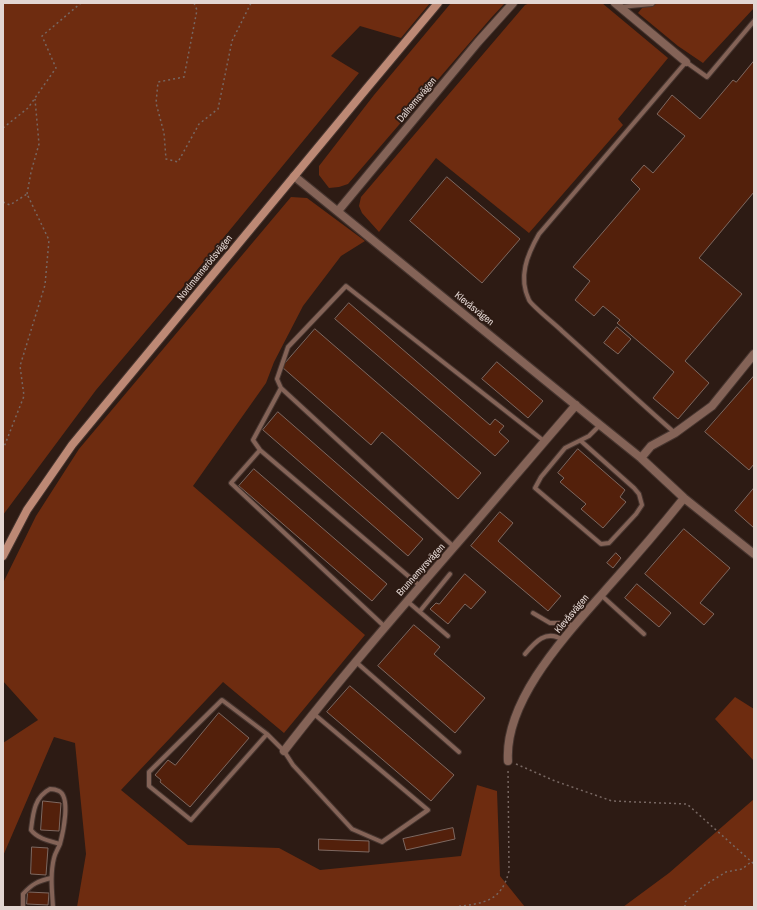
<!DOCTYPE html>
<meta charset="utf-8">
<style>
body{margin:0}
#map{position:relative;width:757px;height:910px;overflow:hidden;background:#2d1b14;font-family:"Archivo Narrow",sans-serif}
canvas{display:block}
.frame{position:absolute;inset:0;border:4px solid #e3d6d2;pointer-events:none}
</style>
<div id="map">
<canvas width="757" height="910"></canvas>
<div class="frame"></div>
</div>
<script>
const ctx = document.querySelector('canvas').getContext('2d');
ctx.lineJoin = 'round';
function fill(path, color) { ctx.fillStyle = color; ctx.fill(path, 'evenodd'); }
function trace(path, color, width, dash) { ctx.strokeStyle = color; ctx.lineWidth = width; ctx.lineCap = dash ? 'butt' : 'round'; ctx.setLineDash(dash || []); ctx.stroke(path); }
function drawText(font, color, halo, rows, align = 'center') {
  ctx.font = font + ' "Archivo Narrow",sans-serif'; ctx.lineWidth = 4; ctx.setLineDash([]); ctx.textBaseline = 'middle'; ctx.strokeStyle = halo; ctx.fillStyle = color; for (const [text, x, y, turn = 0] of rows) {
    ctx.save(); ctx.translate(x, y); ctx.rotate((+turn || 0) * Math.PI / 180); ctx.textAlign = isNaN(turn) ? turn : align; if (halo) ctx.strokeText(text, 0, 0); ctx.fillText(text, 0, 0); ctx.restore();
  }
}
fill(new Path2D(`
 M3,3H430L401,38L360,26L331,56L359,73L183,287L96,390L3,515Z
 M451,3H505L491,18L348,184L339,187L329,188L319,175V166L374,95Z
 M530,3H602L668,58L618,119L623,125L529,233L436,158L379,232L362,213L359,206L361,197L525,5Z
 M646,3H754V8L703,63L678,46L638,13Z
 M291,197L307,198L365,241L341,256L303,306L274,362L266,383L193,486L365,635L284,733L223,682L121,790L188,845L279,848L320,870L461,856L477,785L497,791L500,876L525,907H77L86,854L75,743L54,737L3,856V743L38,720L3,681V583L36,516L79,449Z
 M735,697L754,709V761L715,719Z
 M754,799V907H623L669,873Z`), '#6e2c10');
const building = new Path2D(`
 M754,61V192L699,258L742,294L685,361L709,383L678,419L653,398L674,372L617,323L620,320L603,306L594,316L575,300L590,281L573,267L640,189L631,180L644,165L653,173L685,136L657,114L672,95L700,119L733,80L736,82Z
 M447,177L520,239L482,283L410,221Z
 M349,303L490,425L495,419L504,426L499,432L509,441L495,456L335,319Z
 M617,327L631,339L618,354L604,343Z
 M315,329L481,473L458,499L382,432L371,445L282,367Z
 M497,362L543,401L528,418L482,379Z
 M754,376V464L749,470L705,432Z
 M278,412L423,539L408,556L263,430Z
 M578,449L625,490L620,497L626,502L603,528L581,509L586,504L560,482L564,478L558,473Z
 M254,469L387,584L372,601L239,486Z
 M754,488V528L735,511Z
 M500,512L513,523L498,541L561,596L548,611L471,546Z
 M684,529L730,568L700,603L714,614L704,625L645,574Z
 M616,553L621,558L613,568L607,563Z
 M465,574L486,592L471,609L465,604L448,624L430,609L436,603L439,604Z
 M637,584L671,613L659,627L625,598Z
 M414,625L440,647L434,654L485,698L455,733L378,666Z
 M350,686L454,775L431,801L327,712Z
 M219,713L249,738L190,807L160,782L161,780L155,775L168,760L175,765Z
 M43,801L61,803L59,831L41,830Z
 M453,828L455,839L406,850L403,839Z
 M319,839L369,841V852L319,850Z
 M32,847L48,848L46,875L31,874Z
 M28,892L49,893L48,905L27,904Z`);
fill(building, '#53200b');
trace(building, '#7e6860', 1);
const lane = new Path2D(`
 M620,7L652,4L653,3
 M281,388L277,379L288,347L346,286L544,441
 M675,433C637,400 600,365 562,331C557,326 531,305 529,300C518,277 527,255 539,234L686,62L707,77L754,21
 M581,441L634,488L639,494L642,505L636,514L609,543L601,544L535,488L541,477L565,448L589,436L600,425
 M260,450L253,440L281,388L454,547
 M601,595L644,634
 M407,601L448,636
 M420,611L450,574
 M533,613L550,623H566L575,626
 M384,626L231,483L260,450L420,586
 M525,654C535,642 546,629 563,640
 M356,662L459,752
 M267,734L191,820L149,786V772L222,700L267,734L284,751L293,765L352,829L382,842L428,810L314,714
 M23,907V894C32,884 38,881 51,878
 M53,907C52,891 50,874 54,858C55,853 58,849 60,844C63,833 71,797 59,791C57,790 53,789 50,789C34,797 33,814 31,830C38,839 50,841 60,844`);
const street = new Path2D(`
 M615,3L686,62
 M294,176L600,425L641,458L684,498L754,554
 M338,211L478,42L513,3
 M641,458L651,446L675,433L712,406L754,354
 M284,751C338,681 396,614 454,547C495,500 535,452 576,405
 M508,761C504,698 571,630 609,586C635,557 660,528 684,498`);
const secondary = new Path2D(`
 M3,556L27,510L72,445L367,88L438,3`);
trace(lane, '#46352f', 6);
trace(street, '#46352f', 10);
trace(secondary, '#46352f', 10);
trace(new Path2D(`
 M194,3L197,10L184,77L158,82L156,103L164,133L166,159L178,162L199,124L218,109L232,41L251,3
 M3,128L28,108L56,68L42,36L81,3
 M27,194L31,172L39,144L35,99
 M3,202L10,205L27,194L49,240L45,285L20,366L24,396L4,447L3,448
 M516,764L555,781L612,801L687,804L754,864
 M454,907C483,903 501,903 509,871L508,769
 M685,907V902L705,885L726,872L742,869L751,862`), '#776762', 1.5, [2, 3]);
trace(lane, '#846357', 4);
trace(street, '#846357', 8);
trace(secondary, '#bd8975', 8);
drawText('10px', '#e3d6d2', '#2d1b14', [
 ["Dalhemsvägen",417,100,-50],
 ["Nordmannerödsvägen",205,268,-51],
 ["Klevåsvägen",474,309,39],
 ["Brunnemyrsvägen",421,570,-48],
 ["Klevåsvägen",572,614,-50]
]);
</script>
